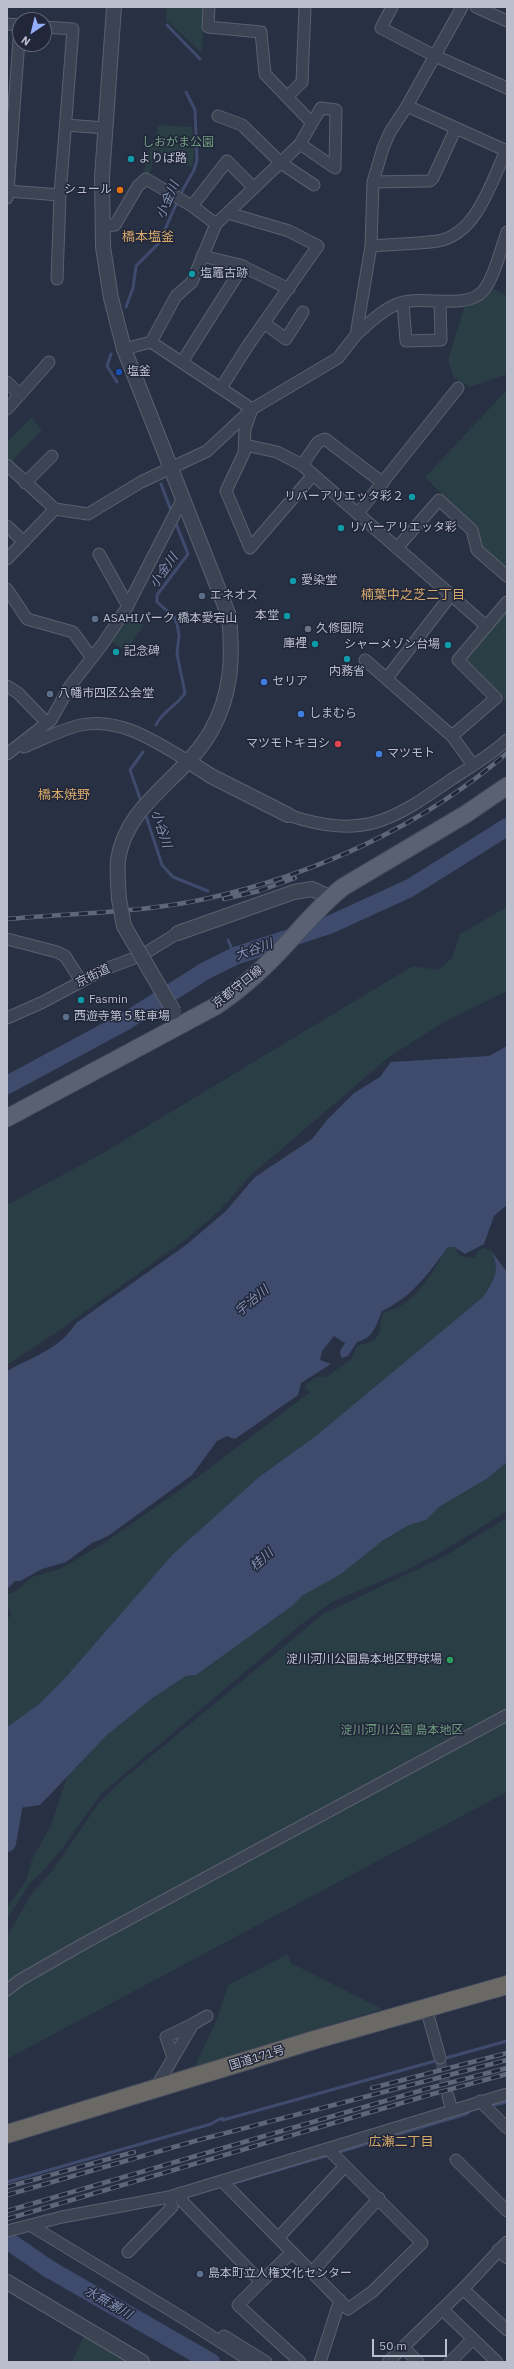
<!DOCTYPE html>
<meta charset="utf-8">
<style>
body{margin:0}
#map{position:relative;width:514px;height:2369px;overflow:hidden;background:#283044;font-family:"IBM Plex Sans",sans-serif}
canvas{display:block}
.frame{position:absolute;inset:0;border:8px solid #babecd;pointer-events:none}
.north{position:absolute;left:12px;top:12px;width:40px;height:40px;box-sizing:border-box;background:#212739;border:1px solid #5e6374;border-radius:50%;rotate:215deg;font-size:11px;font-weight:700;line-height:16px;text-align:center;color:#babecd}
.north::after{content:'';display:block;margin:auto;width:14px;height:18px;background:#94adf8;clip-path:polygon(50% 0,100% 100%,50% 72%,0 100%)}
.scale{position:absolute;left:372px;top:2339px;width:75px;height:18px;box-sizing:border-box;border:2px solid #babecd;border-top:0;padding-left:5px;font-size:12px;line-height:14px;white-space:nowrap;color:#babecd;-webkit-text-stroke:3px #212739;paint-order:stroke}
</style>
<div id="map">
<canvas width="514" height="2369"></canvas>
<div class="frame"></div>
<div class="north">N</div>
<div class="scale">50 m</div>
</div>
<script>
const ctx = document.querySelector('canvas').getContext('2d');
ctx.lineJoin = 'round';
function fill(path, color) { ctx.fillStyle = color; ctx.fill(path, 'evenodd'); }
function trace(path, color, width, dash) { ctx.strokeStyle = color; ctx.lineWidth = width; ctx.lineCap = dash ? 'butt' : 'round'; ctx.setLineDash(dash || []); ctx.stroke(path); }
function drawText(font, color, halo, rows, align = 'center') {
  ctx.font = font + ' "IBM Plex Sans","Noto Sans JP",sans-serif'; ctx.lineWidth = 3; ctx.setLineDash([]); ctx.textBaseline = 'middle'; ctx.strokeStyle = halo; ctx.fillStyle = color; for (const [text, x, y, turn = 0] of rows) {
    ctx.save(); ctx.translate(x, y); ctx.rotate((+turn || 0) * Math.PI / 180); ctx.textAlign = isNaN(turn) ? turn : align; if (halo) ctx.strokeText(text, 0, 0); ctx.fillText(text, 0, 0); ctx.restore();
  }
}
fill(new Path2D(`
 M167,7H204L202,53L166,20Z
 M157,125L192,127L195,148L192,167L173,161L158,150L155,153L150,173L144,171L152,141H156Z
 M494,289L507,296V374L470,387L454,378L448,360L465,304Z
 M507,390V570L480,546L474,528L425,477Z
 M31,418L42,430L11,462L7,459V442Z
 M507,611V703L467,664L468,655Z
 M128,614L144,625L126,651L110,641Z
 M507,907V991L444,1022L389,1057L251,1175L221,1209L189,1237L54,1334L7,1365V1205L101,1154L413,966L439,970L452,958L460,934Z
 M448,1247H454C459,1257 463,1258 475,1257L479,1250L484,1248L491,1251C501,1269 494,1281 483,1297L317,1435L259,1477L173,1554L65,1678L38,1705L7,1727V1620L11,1614L7,1605V1594L15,1592L32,1577L60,1569L104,1543L194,1480L310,1392L304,1387L314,1378L328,1376L351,1359L357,1346C364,1343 370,1344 376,1338C383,1331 378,1318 385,1312C389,1309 393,1310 397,1308C422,1294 434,1269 448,1247Z
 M507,1462V1511L443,1551L407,1570L332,1602L299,1626L101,1794L64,1846L46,1868L30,1883L7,1919V1907L26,1881L32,1859L51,1826L67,1777L107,1735L154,1697L186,1676L196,1675L292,1606L303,1595L382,1541L409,1525L426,1520L439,1507L488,1478Z
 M507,1518V1792L7,2059V1936L32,1893L52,1871L98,1804L121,1781L323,1614L443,1557Z
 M288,1954L291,1963L382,2009L195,2066L217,2019L228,1985Z
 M84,2336L129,2362H72Z`), '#2a3e45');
fill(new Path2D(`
 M507,1046V1205L494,1216L484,1244L465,1254L454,1247H448C429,1273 412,1297 382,1311C376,1325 374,1338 357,1342L348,1356L341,1358L340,1351L345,1343L334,1336L322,1351L320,1360L331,1364L301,1383L298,1395L235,1439L227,1436L217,1441L192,1475L108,1536L92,1543L66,1562L42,1569L20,1581H15L7,1589V1371C32,1357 60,1349 76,1323L186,1245L226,1211L255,1177L312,1139L327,1120L354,1093L380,1077L391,1062L489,1056Z
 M491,1251L507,1272V1462L488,1478L439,1507L426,1520L409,1525L382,1541L341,1574L303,1595L292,1606L196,1675L186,1676L154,1697L107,1735L40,1805L19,1808L14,1805L7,1813V1727L38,1705L65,1678L173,1554L259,1477L317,1435L483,1297C494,1281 501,1269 491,1251Z`), '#3e4b6d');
trace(new Path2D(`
 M167,25L200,59
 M180,195L194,170L197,160L195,110L186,92
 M126,307L133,288L136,266L159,243L178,200
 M111,354L107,366L117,382
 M161,484L172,513
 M156,725C162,711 177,706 185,693L177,654L179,635L177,624L174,617L157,602V595L188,554L175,521
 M142,804L130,770L143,752
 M145,813L162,865L173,877L208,891
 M228,940L235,956
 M489,2106L507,2102
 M336,2153L466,2114L471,2110L483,2107
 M7,2182L211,2124L222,2118L223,2120L507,2041
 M234,2183L329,2155`), '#3e4b6d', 3);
trace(new Path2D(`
 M7,1085L126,1021L205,971L235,956L329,925L410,888L507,827
 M7,1843L18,1781
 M7,2240L49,2269L211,2362`), '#3e4b6d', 18);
trace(new Path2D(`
 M440,2058L448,2096`), '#3e4559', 11, [11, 5.5]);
const minor = new Path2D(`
 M209,7L208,27L261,32L265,74L287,97
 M305,7L302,82L287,97L312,123L300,144L216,224L192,282L176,296L151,342L252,409L245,429L244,453L226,491L250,548L313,475
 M392,7L381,28L435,56L507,88
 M476,7L507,21
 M7,24L20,25
 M407,106L507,151
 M218,116L242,125L281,163L314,185
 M66,125L105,128
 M300,144L335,168L336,110L321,108L312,123
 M373,182L430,181L433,178L456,128
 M8,191L20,26
 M7,198L8,191L60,195L73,29L44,27
 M192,206L227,161L254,188
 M102,226L115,225L138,186L146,179L192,206L216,224
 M371,246C393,244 416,244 438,241C477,234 491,182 506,151
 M202,256L240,265L289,289
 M57,279L60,195
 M403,303L406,341L441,340L440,301
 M264,323L286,339L303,312
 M356,335C369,323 381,311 397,304C420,294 465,311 483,291C494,279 501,248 507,232
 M124,349L151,342
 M182,362L243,266
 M7,382L20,395
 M221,388L249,344L318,246L289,231L228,213
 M7,409L49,362
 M245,445L277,452L302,465L451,595L387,678
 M7,465L55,509L88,514L141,482L207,451L252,409L338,358L356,335L371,246L373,182L383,148L390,132L407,106L462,7
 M302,465L318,442L325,439L383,483
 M25,483L52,456
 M358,513L458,388
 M7,526L24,542
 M397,548L439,500L472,530L477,550L507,576
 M99,554L128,606
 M7,559L55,509
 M7,589L27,619L73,632L92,658
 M451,595L486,626
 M365,660L452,736L473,765
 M7,686L18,693L47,723
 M452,736L496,698L458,660L507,602
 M24,747C42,740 61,729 81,725C121,717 156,742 188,761
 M7,754L51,720L70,686L102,645L126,609L182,500
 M288,815C363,840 392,821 452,779C470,767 491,755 507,740
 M7,939L57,952L65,956L81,981
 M7,1018L43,1002L103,970L142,955L178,933
 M7,1990L20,1980L83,1944L507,1715
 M426,2008L440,2058
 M193,2024L173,2058L166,2037Z
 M193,2024L207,2016
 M155,2089L173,2058
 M448,2096L452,2111
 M480,2101L507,2128
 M456,2160L507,2211
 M222,2181L348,2309L372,2292L422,2243L328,2149
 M181,2193L182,2201L261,2282L292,2252
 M30,2225L183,2318L252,2362
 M7,2231L62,2217L169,2197L507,2094
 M278,2238L345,2166
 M498,2250L507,2258
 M128,2252L172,2207L169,2197
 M312,2272L379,2198
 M261,2282L238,2305L300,2362
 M463,2289L507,2330
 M442,2309L497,2362
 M224,2336L266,2362
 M403,2347L418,2362
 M320,2362L340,2300
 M388,2362L463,2289L507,2242
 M450,2362L473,2339`);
const tertiary = new Path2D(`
 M114,7L102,177L103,247L111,298L124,349L229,616C233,657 232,694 211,731C185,778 126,803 118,860C117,873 118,886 119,899
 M188,761L211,776L288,815
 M178,933L294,892L312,889L329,897
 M7,2282L142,2362`);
const primary = new Path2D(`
 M7,1118L216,1006C235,993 252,979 268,963C294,938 315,909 343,887L466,814L507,786`);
const trunk = new Path2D(`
 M7,2134L314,2040L507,1985`);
trace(minor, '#5b6071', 13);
trace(tertiary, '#5b6071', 16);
trace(primary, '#464b5d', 19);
trace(trunk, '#474d5e', 20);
trace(minor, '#3c4353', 11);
trace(tertiary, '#3c4353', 14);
trace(primary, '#5a6173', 17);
trace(trunk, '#6a6966', 18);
const rail = new Path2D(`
 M224,899L259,891L295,878
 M7,919C73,913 140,913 205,899C314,875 423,826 507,753
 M372,2088L507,2053
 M7,2187L134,2152
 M7,2195L195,2141L507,2060
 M7,2211L426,2089L507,2068
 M7,2219L429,2095L507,2074`);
trace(rail, '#5e667a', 4.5);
trace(rail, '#212739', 3, [9]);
const tertiaryBridge = new Path2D(`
 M119,899L124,926L174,1012`);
trace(tertiaryBridge, '#5b6071', 16, []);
trace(tertiaryBridge, '#3c4353', 14);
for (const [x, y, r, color] of [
 [131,159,4,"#0f9aa8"],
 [120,190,4,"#e8710a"],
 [192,274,4,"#0f9aa8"],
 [119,372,4,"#1a4fb4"],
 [412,497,4,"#0f9aa8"],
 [341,528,4,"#0f9aa8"],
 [293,581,4,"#0f9aa8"],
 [202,596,4,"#5c6f8a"],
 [287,616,4,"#0f9aa8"],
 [95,619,4,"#5c6f8a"],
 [308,629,4,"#6b7280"],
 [315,644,4,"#0f9aa8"],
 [448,645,4,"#0f9aa8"],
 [116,652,4,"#0f9aa8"],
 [347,659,4,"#0f9aa8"],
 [264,682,4,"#3f7fe0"],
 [50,694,4,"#5c6f8a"],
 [301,714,4,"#3f7fe0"],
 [338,744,4,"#e0444e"],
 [379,754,4,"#3f7fe0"],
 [81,1000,4,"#0f9aa8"],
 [66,1017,4,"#5c6f8a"],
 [450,1660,4,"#2e9e5b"],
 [200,2274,4,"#5c6f8a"]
]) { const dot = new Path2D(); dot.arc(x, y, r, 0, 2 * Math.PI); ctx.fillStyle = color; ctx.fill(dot); trace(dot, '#212739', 1.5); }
drawText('12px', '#719e81', '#212739', [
 ["しおがま公園",178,143],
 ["淀川河川公園 島本地区",402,1731]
]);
drawText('12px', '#babecd', '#212739', [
 ["よりば路",139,159],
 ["シュール",112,190,"right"],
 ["塩竈古跡",200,274],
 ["塩釜",127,372],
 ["リバーアリエッタ彩２",404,497,"right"],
 ["リバーアリエッタ彩",349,528],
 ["愛染堂",301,581],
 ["エネオス",210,596],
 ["本堂",279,616,"right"],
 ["ASAHIパーク 橋本愛宕山",103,619],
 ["久修園院",316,629],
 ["庫裡",307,644,"right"],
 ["シャーメゾン台場",440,645,"right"],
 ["記念碑",124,652],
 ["内務省",347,672,"center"],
 ["セリア",272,682],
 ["八幡市四区公会堂",58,694],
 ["しまむら",309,714],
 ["マツモトキヨシ",330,744,"right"],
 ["マツモト",387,754],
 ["Fasmin",89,1000],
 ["西遊寺第５駐車場",74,1017],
 ["淀川河川公園島本地区野球場",442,1660,"right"],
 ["島本町立人権文化センター",208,2274]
], 'left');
drawText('12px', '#babecd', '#212739', [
 ["京街道",93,976,-26],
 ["京都守口線",238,987,-38],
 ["国道171号",257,2058,-17]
]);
drawText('italic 13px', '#8190b3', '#212739', [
 ["小金川",168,200,-67],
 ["小金川",164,571,-55],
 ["小谷川",161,829,72],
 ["大谷川",254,950,-19],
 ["宇治川",252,1301,-40],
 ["桂川",262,1560,-43],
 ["水無瀬川",108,2303,30]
]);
drawText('13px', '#d6a96b', '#212739', [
 ["橋本塩釜",148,237],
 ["楠葉中之芝二丁目",413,595],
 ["橋本焼野",64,795],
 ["広瀬二丁目",401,2142]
]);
</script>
